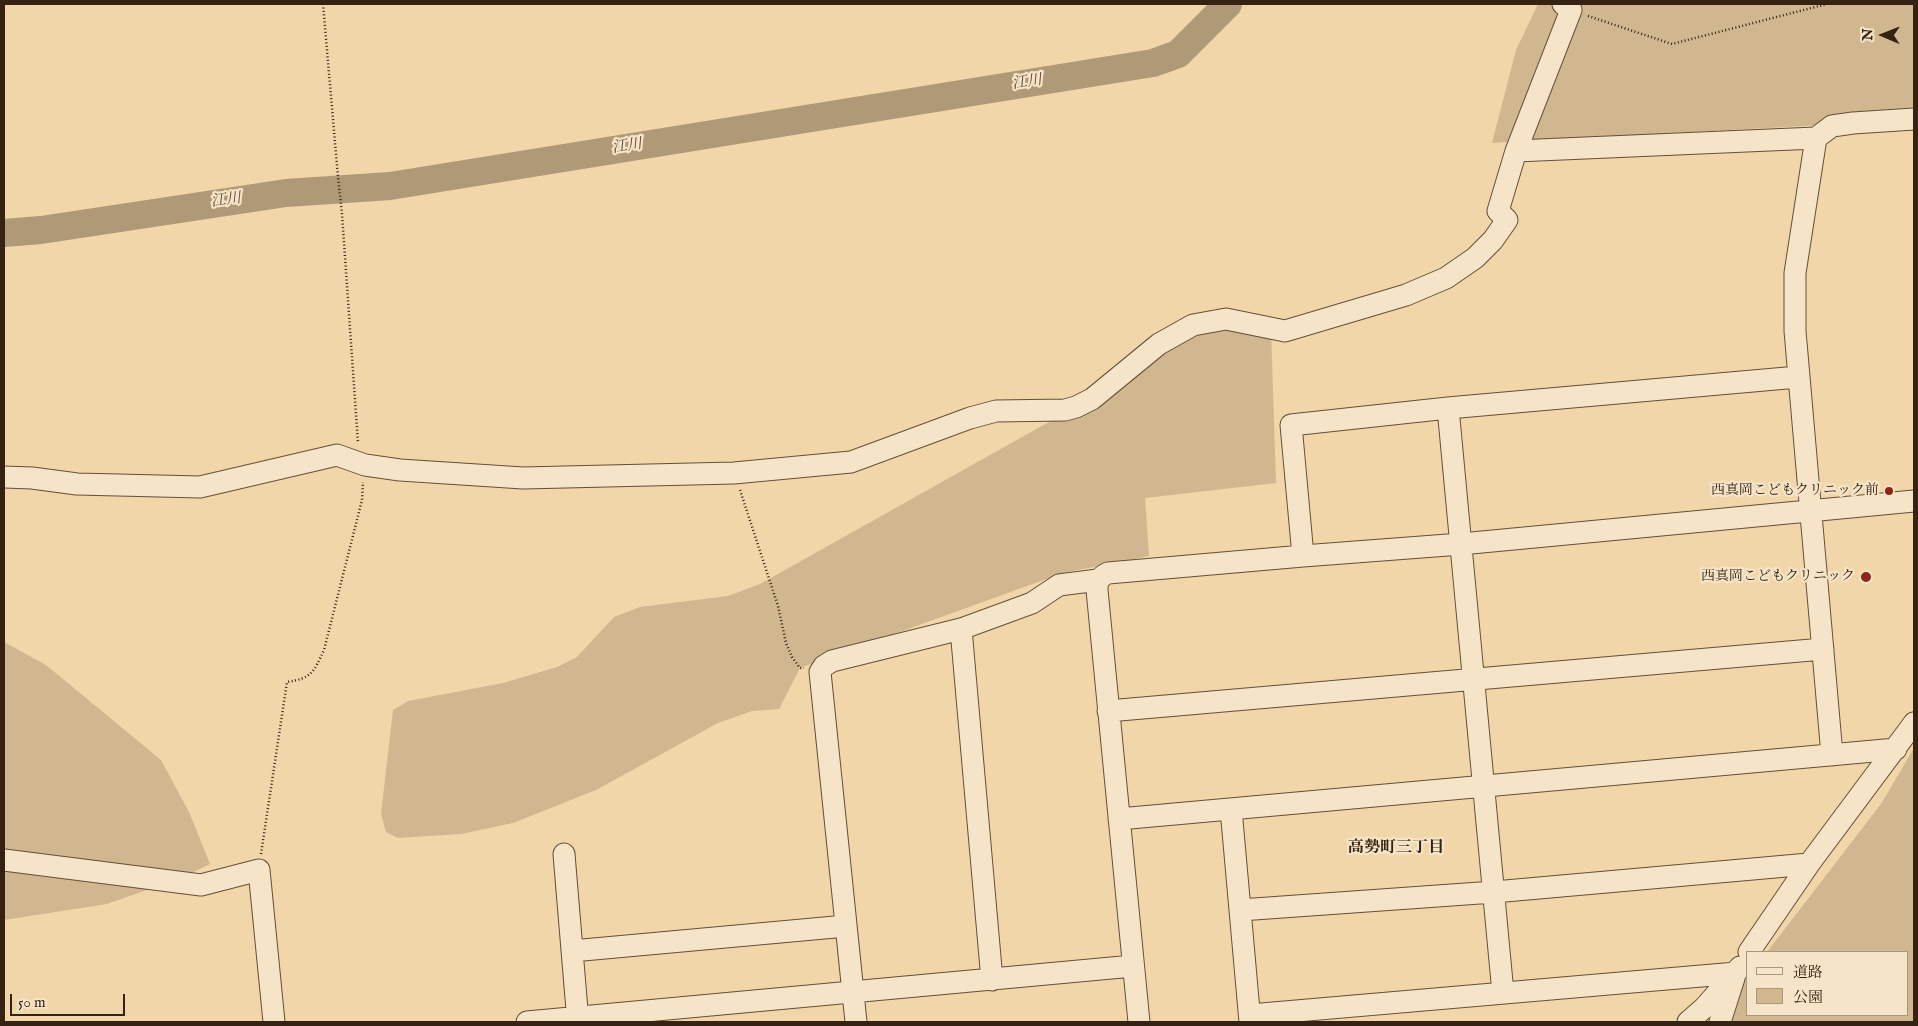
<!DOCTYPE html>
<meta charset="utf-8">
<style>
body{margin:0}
#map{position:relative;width:1918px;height:1026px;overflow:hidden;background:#f0d6a9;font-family:"IM FELL English","Noto Serif JP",serif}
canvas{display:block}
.frame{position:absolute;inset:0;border:5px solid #352213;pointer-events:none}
.legend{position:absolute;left:1746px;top:951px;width:162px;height:65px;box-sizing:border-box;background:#f5e4c7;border:1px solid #a8967f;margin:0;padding:6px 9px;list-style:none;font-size:15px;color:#352213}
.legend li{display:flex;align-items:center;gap:10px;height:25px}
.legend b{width:25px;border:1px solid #a8967f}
.north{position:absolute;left:1858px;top:10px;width:50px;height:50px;-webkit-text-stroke:4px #f5e4c7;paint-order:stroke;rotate:271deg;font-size:14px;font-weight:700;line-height:20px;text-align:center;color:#352213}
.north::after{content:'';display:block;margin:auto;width:18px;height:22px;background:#352213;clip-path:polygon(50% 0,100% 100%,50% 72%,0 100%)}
.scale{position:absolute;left:10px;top:994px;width:115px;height:22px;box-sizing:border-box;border:2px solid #352213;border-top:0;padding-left:6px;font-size:15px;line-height:18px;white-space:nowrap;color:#352213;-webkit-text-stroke:4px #f5e4c7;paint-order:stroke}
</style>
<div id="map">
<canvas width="1918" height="1026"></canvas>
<div class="frame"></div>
<ul class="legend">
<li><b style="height:6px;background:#f5e4c7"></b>道路</li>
<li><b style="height:14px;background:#d0b790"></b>公園</li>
</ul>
<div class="north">N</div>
<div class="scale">50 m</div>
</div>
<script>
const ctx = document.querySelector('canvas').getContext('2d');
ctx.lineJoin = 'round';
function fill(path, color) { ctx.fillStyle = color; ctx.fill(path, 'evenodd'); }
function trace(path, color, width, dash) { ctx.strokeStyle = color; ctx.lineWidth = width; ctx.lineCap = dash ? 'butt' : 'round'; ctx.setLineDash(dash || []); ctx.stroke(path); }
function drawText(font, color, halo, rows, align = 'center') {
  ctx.font = font + ' "IM FELL English","Noto Serif JP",serif'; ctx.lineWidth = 4.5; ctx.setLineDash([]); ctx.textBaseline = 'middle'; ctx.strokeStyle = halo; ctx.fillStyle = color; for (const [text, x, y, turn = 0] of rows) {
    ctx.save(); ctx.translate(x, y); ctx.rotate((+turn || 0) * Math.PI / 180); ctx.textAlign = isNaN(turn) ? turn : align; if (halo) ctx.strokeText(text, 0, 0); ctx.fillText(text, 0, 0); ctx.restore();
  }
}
fill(new Path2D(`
 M1538,4H1914V120L1492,143L1516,50Z
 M1193,325L1271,328L1276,483L1145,498L1149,556L1063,573L800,668L779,709L752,711L718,723L596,790L513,823L461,834L398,838L386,832L381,814L393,710L408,701L503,683L557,667L577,657L614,617L640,607L728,596L760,584L1056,418Z
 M4,642L46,665L161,760L189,812L210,864L181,878L107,904L4,920Z
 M1914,748V1022H1713L1747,978V1015H1907V952H1767L1881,804Z`), '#d0b790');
trace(new Path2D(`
 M4,233L41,230L286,193L390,186L1153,63L1178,54L1228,4`), '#b09976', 28);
const minor = new Path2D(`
 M1816,138L1795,273V331L1832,755
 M1516,151L1816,138L1832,126L1853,123L1914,119
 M1448,408L1503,993
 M4,477L32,478L77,484L200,487L337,455L365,465L400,470L523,478L734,473L851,462L970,418L996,411L1065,410L1076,407L1092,399L1159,344L1193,325L1226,319L1285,331L1406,295L1446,278L1475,258L1493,240L1507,220L1498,211L1516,151L1571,10L1563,4
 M1303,556L1291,425L1448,408L1798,377
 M961,629L992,980
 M1108,711L1823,649
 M1231,809L1250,1022
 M1119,819L1896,749
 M564,854L578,1022
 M4,860L201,885L259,870L274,1022
 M1240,910L1494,892L1809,864
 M572,951L846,926
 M1749,952L1809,864L1914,723
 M1250,1015L1736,973
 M527,1022L1133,966
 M856,1022L820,672L824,666L832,661L961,629L1032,603L1059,585L1098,580
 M1139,1022L1097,590C1097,580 1100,577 1108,573L1303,556L1461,544L1914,501
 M1688,1022L1704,1008L1740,967
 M1720,1022L1734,978`);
trace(minor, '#644f38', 23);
trace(new Path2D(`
 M323,4L338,177L342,214L358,443
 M1588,16L1672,44L1827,4
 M740,490L778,606L786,643L792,657L800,668H804
 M261,854L287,682C312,678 313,673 324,650L362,500L363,482`), '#352213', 2.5, [1, 2.5]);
trace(minor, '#f5e4c7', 21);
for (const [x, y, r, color] of [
 [1889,491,5,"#8f2418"],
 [1866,577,6,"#8f2418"]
]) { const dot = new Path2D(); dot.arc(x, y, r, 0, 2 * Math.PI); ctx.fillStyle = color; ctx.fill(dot); trace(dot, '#f5e4c7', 2); }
drawText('14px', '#352213', '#f5e4c7', [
 ["西真岡こどもクリニック前",1879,491],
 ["西真岡こどもクリニック",1855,577]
], 'right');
drawText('italic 15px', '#604c36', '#f5e4c7', [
 ["江川",1027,83,-9],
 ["江川",627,147,-9],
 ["江川",226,201,-8]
]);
drawText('bold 16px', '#352213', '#f5e4c7', [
 ["高勢町三丁目",1396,849]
]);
</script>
